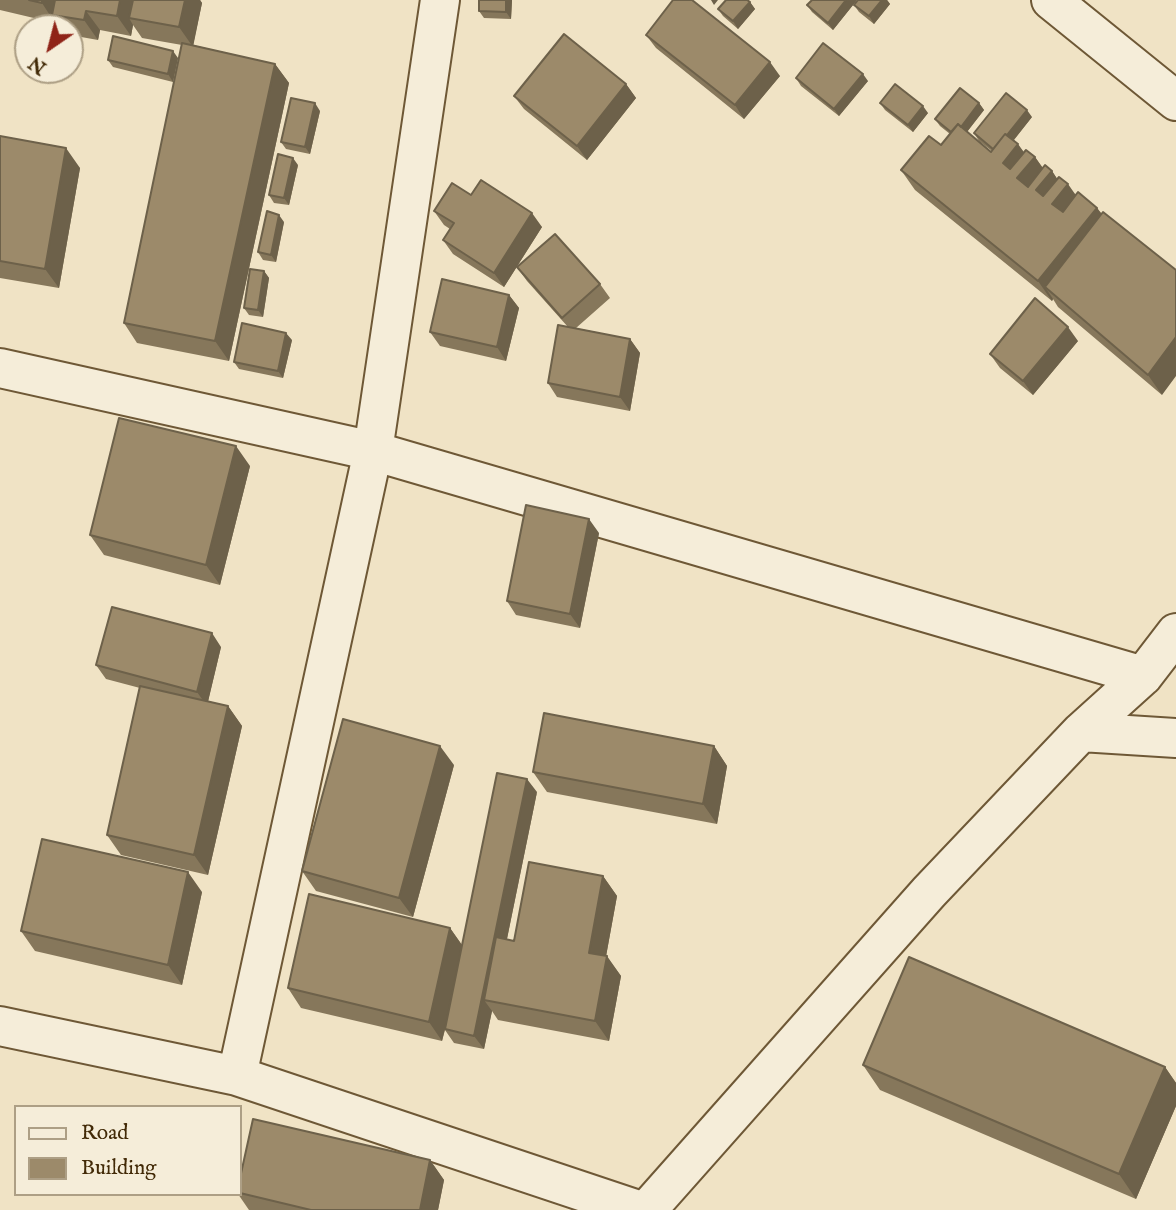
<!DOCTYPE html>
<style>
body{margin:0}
#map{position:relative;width:1176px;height:1210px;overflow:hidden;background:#f0e3c5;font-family:"IM FELL English",serif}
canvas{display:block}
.legend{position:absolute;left:14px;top:1105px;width:228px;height:91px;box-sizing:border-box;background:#f5edd9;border:2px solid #ad9f85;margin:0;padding:9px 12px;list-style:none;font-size:21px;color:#422a07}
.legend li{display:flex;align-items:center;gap:14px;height:35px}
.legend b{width:35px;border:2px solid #ad9f85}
.north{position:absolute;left:14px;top:14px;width:70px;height:70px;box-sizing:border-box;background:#f5edd9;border:2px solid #ad9f85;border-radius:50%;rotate:215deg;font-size:19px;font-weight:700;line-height:28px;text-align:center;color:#422a07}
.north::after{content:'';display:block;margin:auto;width:24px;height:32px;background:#8f2418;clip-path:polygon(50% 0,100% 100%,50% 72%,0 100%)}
</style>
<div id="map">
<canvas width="1176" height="1210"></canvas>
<ul class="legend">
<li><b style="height:9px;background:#f5edd9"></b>Road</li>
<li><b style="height:19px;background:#9c8a6a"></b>Building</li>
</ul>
<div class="north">N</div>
</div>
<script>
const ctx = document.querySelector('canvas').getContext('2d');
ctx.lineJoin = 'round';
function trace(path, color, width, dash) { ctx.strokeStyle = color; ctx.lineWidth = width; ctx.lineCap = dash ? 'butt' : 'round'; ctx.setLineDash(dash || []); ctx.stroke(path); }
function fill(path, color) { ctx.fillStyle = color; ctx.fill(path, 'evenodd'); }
const minor = new Path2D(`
 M1051,0L1176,101
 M0,368L373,451L1143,676
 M1081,732L1176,738
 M0,1026L237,1076L638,1210
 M237,1076L373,451L440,0
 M647,1210L929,892L1081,732L1143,676L1176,633`);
trace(minor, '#6e5836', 42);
trace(minor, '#f5edd9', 38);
fill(new Path2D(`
 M0,0H200L202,3L193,45L275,64L289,83L229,361L137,343L124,323L182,45L142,38L133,25L131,36L100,30L98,40L70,35V28H61L56,21L55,23L0,10Z
 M479,0H512L511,19L484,18L479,11Z
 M857,0L833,30L812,12L807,5Z
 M858,0H887L890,4L874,24L859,12L854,5Z
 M750,2L755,9L738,29L723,16L718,9Z
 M646,35L780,76L744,119L656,48Z
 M178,58L173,82L113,67L108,60Z
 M796,78L868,81L839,116L801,86Z
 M626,84L636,98L587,160L524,109L514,96Z
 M880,103L928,113L913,132L885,110Z
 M979,103L984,110L967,132L991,152L992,151L979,141L974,133L1032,117L1014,140L1024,153L1035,157L1043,168L1052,171L1057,179L1076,195L1097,208L1102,214L1162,395L1058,307L1053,299L1052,301L915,190L901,170L941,145L950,134L940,126L935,119Z
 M320,111L310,154L286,149L281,142Z
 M0,136L80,168L59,288L0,278Z
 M298,165L289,205L274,203L269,195Z
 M471,195L542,227L504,287L453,254L443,240L450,229L444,225L434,211Z
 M284,222L276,262L263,260L258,252Z
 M517,267L600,284L610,298L576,328L630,339L640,353L630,411L557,397L548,383L568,327L527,281Z
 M264,271L269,278L263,317L249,315L244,308Z
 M509,295L519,308L506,361L440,346L430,332Z
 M292,340L283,378L239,369L234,362Z
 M1078,341L1033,395L1000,368L990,354Z
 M250,466L220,585L104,555L90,535Z
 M599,533L580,628L516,615L507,601Z
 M221,647L208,701L228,706L242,726L208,875L121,855L107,835L140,688L106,679L96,665Z
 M714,746L727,766L717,824L547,792L533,772Z
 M454,765L413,917L316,891L302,871Z
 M537,792L507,939L514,941L603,876L617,896L606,956L621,976L609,1041L498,1020L492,1011L484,1049L454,1043L445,1030L442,1041L301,1008L288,988L450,928L462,945Z
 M202,892L182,985L35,951L21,931Z
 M863,1065L1165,1067L1176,1083V1106L1136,1199L880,1090Z
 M430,1160L444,1180L438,1210H249L238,1194H240V1178Z`), '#86775b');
fill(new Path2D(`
 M42,0H61L52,15L56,21L55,23L42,3Z
 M120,0H138L129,18L133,25L131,36L117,16Z
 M185,0H200L202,3L193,47L179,27Z
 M506,0H512L511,19L506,12Z
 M711,0H718L714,5Z
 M846,0H857L833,30L828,23Z
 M882,0H887L890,4L874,24L869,16Z
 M750,2L755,9L738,29L733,21Z
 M86,11L100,30L98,40L84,20Z
 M173,51L178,58L173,82L168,74Z
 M770,62L780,76L744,119L735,105Z
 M275,64L289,83L229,361L215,341Z
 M863,74L868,81L839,116L834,109Z
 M626,84L636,98L587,160L577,146Z
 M315,103L320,111L310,154L305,147Z
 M979,103L984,110L959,142L954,135Z
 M923,106L928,113L913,132L908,125Z
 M1027,110L1032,117L1000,157L995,150Z
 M1018,144L1031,162L1035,157L1048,176L1052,171L1064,189L1068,184L1082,204L1066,223L1016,183L1003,163Z
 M66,148L80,168L59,288L45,269Z
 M293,158L298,165L289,205L284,198Z
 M1097,208L1111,227L1045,287L1053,299L1052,301L1038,281Z
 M532,213L542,227L504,287L494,273Z
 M279,215L284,222L276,262L271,255Z
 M264,271L269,278L263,317L258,310Z
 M509,295L519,308L506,361L497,347Z
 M1068,327L1078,341L1033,395L1023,381Z
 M286,333L292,340L283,378L278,371Z
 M1176,337V376L1162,395L1148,375Z
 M630,339L640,353L630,411L620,397Z
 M236,446L250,466L220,585L206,565Z
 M589,519L599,533L580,628L570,614Z
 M212,633L221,647L207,706L197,692Z
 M228,706L242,726L208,875L194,855Z
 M440,746L454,765L413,917L399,898Z
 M714,746L727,766L717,824L703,804Z
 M527,779L537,792L494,1002L484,1000L492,1011L484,1049L474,1036Z
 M188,872L202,892L182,985L168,965Z
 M603,876L617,896L603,973L589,953Z
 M450,928L464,948L442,1041L429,1022Z
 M607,956L621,976L609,1041L595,1021Z
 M1165,1067L1176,1083V1106L1136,1199L1119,1174Z
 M430,1160L444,1180L438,1210H420Z`), '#6d614a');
const building = new Path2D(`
 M29,0H42V3Z
 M55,0H120L117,16L86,11L84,20L52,15Z
 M133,0H185L179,27L129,18Z
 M479,0H506V12L479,11Z
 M673,0H692L770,62L735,105L646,35Z
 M726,0H747L750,2L733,21L718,9Z
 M812,0H846L828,23L807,5Z
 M858,0H882L869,16L854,5Z
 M564,34L626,84L577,146L514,96Z
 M113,36L173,51L168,74L108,60Z
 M182,43L275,64L215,341L124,323Z
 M823,43L863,74L834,109L796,78Z
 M895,84L923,106L908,125L880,103Z
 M960,88L979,103L961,127L958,124L951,132L935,119Z
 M1006,93L1027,110L1007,135L1005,134L993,149L974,133Z
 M291,98L315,103L305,147L281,142Z
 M958,124L991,152L1005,134L1018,144L1003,163L1010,169L1026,150L1035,157L1017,178L1028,187L1045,165L1052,171L1036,190L1043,196L1059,177L1068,184L1052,204L1063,212L1078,192L1097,208L1038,281L901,170L929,136L941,145Z
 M0,136L66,148L45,269L0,261Z
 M278,154L293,158L284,198L269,195Z
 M481,180L532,213L494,273L443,240L454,223L434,211L452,183L471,195Z
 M267,211L279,215L271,255L258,252Z
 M1103,212L1176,270V337L1148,375L1045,287Z
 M555,234L600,284L562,318L517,267Z
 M250,269L264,271L258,310L244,308Z
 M442,279L509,295L497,347L430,332Z
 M1035,298L1068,327L1023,381L990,354Z
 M242,323L286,333L278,371L234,362Z
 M558,325L630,339L620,397L548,383Z
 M119,418L236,446L206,565L90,535Z
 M526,505L589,519L570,614L507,601Z
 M112,607L212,633L197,692L96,665Z
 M140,686L228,706L194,855L107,835Z
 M544,713L714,746L703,804L533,772Z
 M343,719L440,746L399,898L302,871Z
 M497,773L527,779L474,1036L445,1029Z
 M42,839L188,872L168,965L21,931Z
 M529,862L603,876L589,953L607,956L595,1021L484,1000L496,937L514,941Z
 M309,894L450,928L429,1022L288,988Z
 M909,957L1165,1067L1119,1174L863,1065Z
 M253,1119L430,1160L420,1210H311L240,1193V1178Z`);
fill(building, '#9c8a6a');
trace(building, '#6d614a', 2);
</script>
